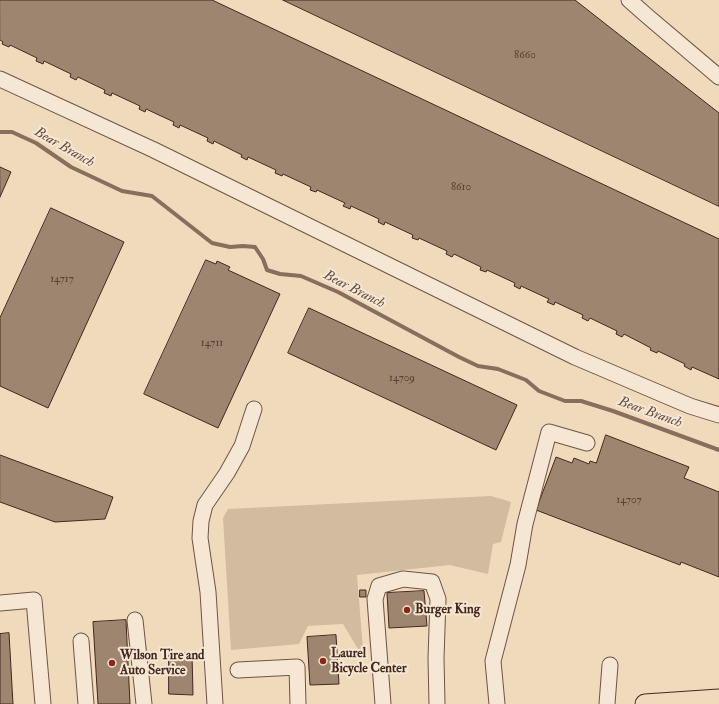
<!DOCTYPE html>
<style>
body{margin:0}
canvas{display:block;background:#efdabb}
</style>
<canvas width="719" height="704"></canvas>
<script>
const ctx = document.querySelector('canvas').getContext('2d');
ctx.lineJoin = 'round';
function fill(path, color) { ctx.fillStyle = color; ctx.fill(path, 'evenodd'); }
function trace(path, color, width, dash) { ctx.strokeStyle = color; ctx.lineWidth = width; ctx.lineCap = dash ? 'butt' : 'round'; ctx.setLineDash(dash || []); ctx.stroke(path); }
function drawText(font, color, halo, rows, align = 'center') {
  ctx.font = font + ' "IM FELL Double Pica",serif'; ctx.lineWidth = 4; ctx.setLineDash([]); ctx.textBaseline = 'middle'; ctx.strokeStyle = halo; ctx.fillStyle = color; for (const [text, x, y, turn = 0] of rows) {
    ctx.save(); ctx.translate(x, y); ctx.rotate((+turn || 0) * Math.PI / 180); ctx.textAlign = isNaN(turn) ? turn : align; if (halo) ctx.strokeText(text, 0, 0); ctx.fillText(text, 0, 0); ctx.restore();
  }
}
fill(new Path2D(`
 M491,496L511,502L501,542L493,544L488,574L450,565L357,575L363,649H358L343,624L308,626L299,644L231,650L223,518L228,509Z`), '#d2bca0');
trace(new Path2D(`
 M0,132H12L36,143L71,167L122,191L152,196L212,243L230,247L243,246L255,247L263,259L267,270L280,274L301,276L338,292L459,357L478,366L498,369L526,380L539,391L565,401H581L613,411L719,450`), '#886e5c', 4);
const building = new Path2D(`
 M0,0H212L719,239V379L692,367L691,370L684,366L685,364L658,351L657,353L650,350L651,348L624,334L622,337L616,334L617,331L590,318L588,321L582,318L583,315L555,302L554,305L547,302L549,299L521,286L520,289L514,286L515,283L487,270L486,272L480,270L481,267L454,254L452,257L446,254L447,251L419,238L418,240L412,238L413,235L385,222L384,225L378,222L379,219L351,206L350,209L343,206L345,203L317,190L316,192L310,190L311,187L283,174L282,176L275,173L276,170L248,157L247,160L241,157L242,155L214,141L213,144L207,141L208,138L180,125L179,128L173,125L174,122L146,109L145,112L139,109L140,106L112,93L111,96L104,93L105,90L78,77L76,80L70,77L71,74L44,61L43,64L36,61L37,58L10,45L9,47L2,44L3,42L0,40Z
 M283,0H575L719,113V206Z
 M0,167L11,172L0,197Z
 M51,208L124,242L48,408L0,386V318Z
 M206,260L216,264L217,261L230,267L228,270L280,294L218,428L144,394Z
 M309,308L517,405L496,450L288,353Z
 M606,435L689,467L684,478L719,492V577L681,562L680,565L536,510L556,457L572,463L574,458L589,464L590,461L596,463Z
 M0,455L113,497L105,519L55,522L0,502Z
 M360,590H366V597H360Z
 M424,591L427,626L389,628L387,593Z
 M126,620L130,704H98L93,622Z
 M9,633L13,704H0V634Z
 M336,635L339,684L310,685L307,637Z
 M169,653H192L193,695L169,694Z`);
fill(building, '#9d8570');
trace(building, '#44281e', 1);
const minor = new Path2D(`
 M629,0L646,15L719,77
 M0,79L154,150L575,357L690,406L719,415
 M0,603L34,600L43,704
 M135,620L144,704
 M81,641L86,704
 M238,670L297,667L298,704
 M215,704L208,592L200,538L201,521L205,505L227,473L242,446L254,409
 M383,704L375,599L379,586L403,579L432,582L438,599L436,658L437,704
 M497,704L493,661L518,565L525,524L549,432L587,443
 M607,704L610,665`);
const major = new Path2D(`
 M645,704L719,699`);
trace(minor, '#6f5445', 17);
trace(major, '#44281e', 21);
trace(minor, '#f5e7d3', 15);
trace(major, '#efdabb', 19);
for (const [x, y, r, color] of [
 [407,610,4,"#8f2418"],
 [323,661,4,"#8f2418"],
 [112,663,4,"#8f2418"]
]) { const dot = new Path2D(); dot.arc(x, y, r, 0, 2 * Math.PI); ctx.fillStyle = color; ctx.fill(dot); trace(dot, '#f5e7d3', 1.5); }
drawText('11px', '#5a3f32', null, [
 ["8660",525,56],
 ["8610",461,188],
 ["14717",62,280],
 ["14711",212,344],
 ["14709",402,379],
 ["14707",629,501]
]);
drawText('bold 13px', '#44281e', '#f5e7d3', [
 ["Burger King",415,610],
 ["Laurel",331,654],
 ["Bicycle Center",331,669],
 ["Wilson Tire and",120,656],
 ["Auto Service",120,671]
], 'left');
drawText('italic 14px', '#664b3d', '#f5e7d3', [
 ["Bear Branch",64,148,30],
 ["Bear Branch",354,290,27],
 ["Bear Branch",650,413,20]
]);
</script>
